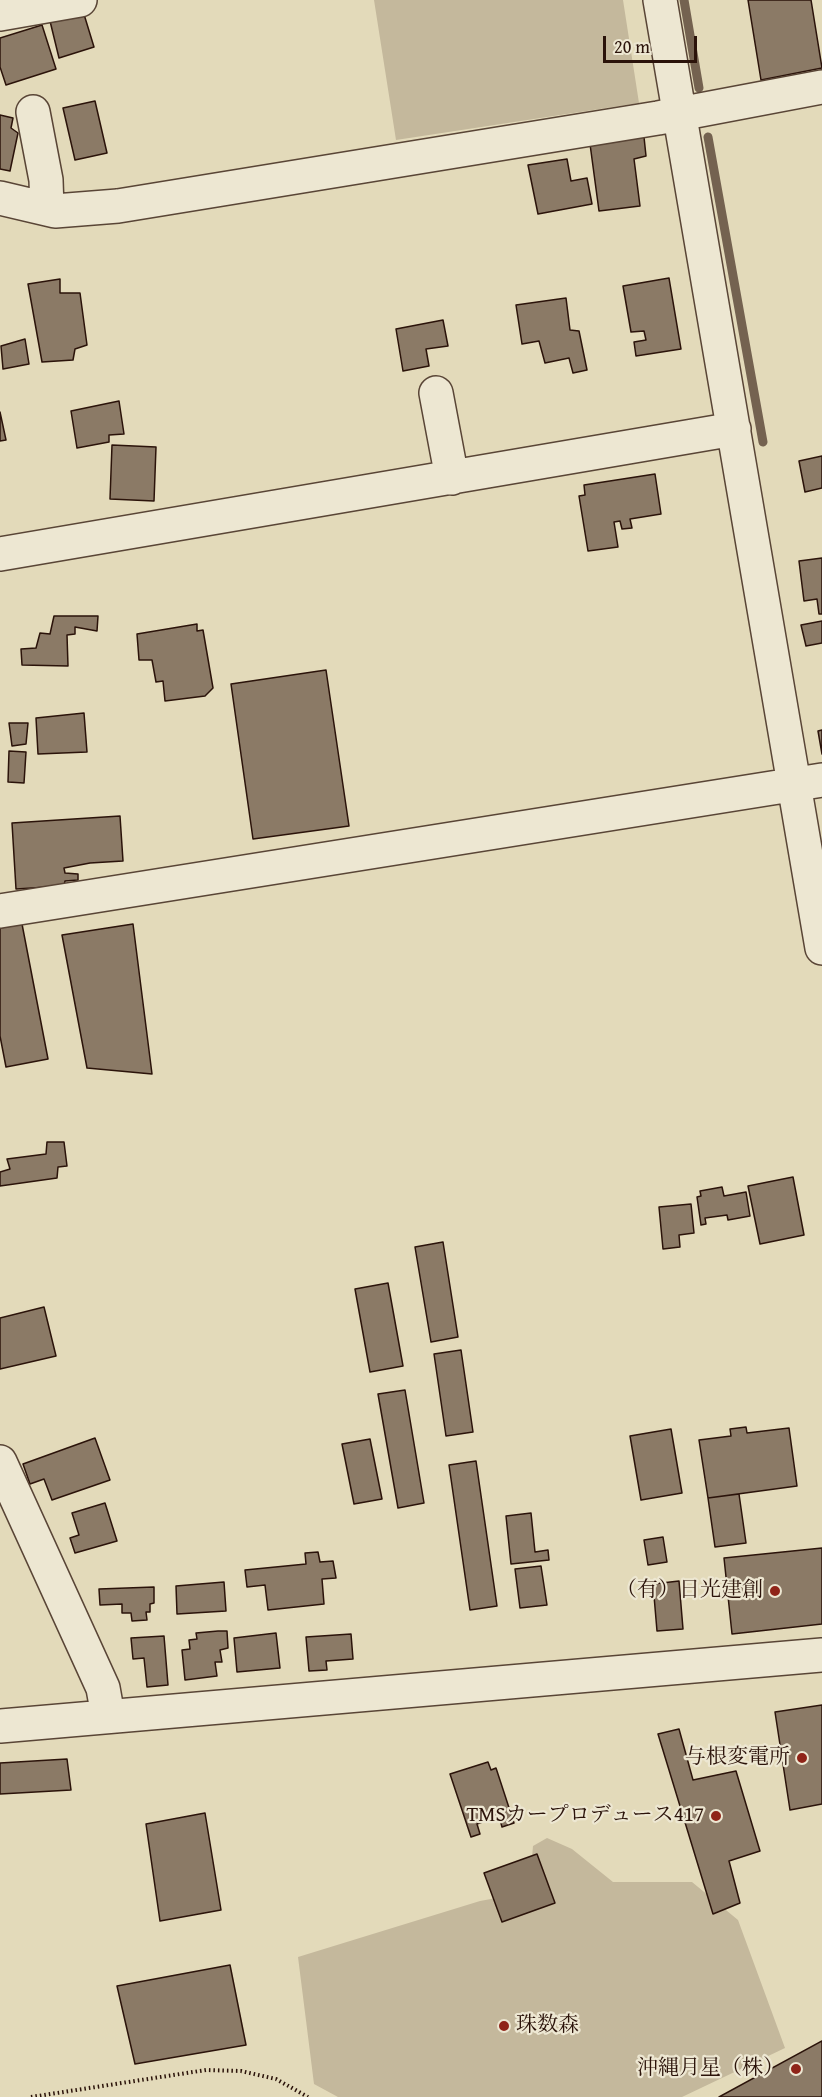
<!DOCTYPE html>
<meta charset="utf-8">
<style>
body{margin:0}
#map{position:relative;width:822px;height:2097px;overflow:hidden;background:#e3daba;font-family:"Gentium Book Plus",serif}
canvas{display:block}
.scale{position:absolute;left:603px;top:36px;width:94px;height:27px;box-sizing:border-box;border:3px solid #2b130a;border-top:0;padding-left:8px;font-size:18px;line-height:21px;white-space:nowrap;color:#2b130a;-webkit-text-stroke:4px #ede7d2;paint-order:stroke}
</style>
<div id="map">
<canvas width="822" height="2097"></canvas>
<div class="scale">20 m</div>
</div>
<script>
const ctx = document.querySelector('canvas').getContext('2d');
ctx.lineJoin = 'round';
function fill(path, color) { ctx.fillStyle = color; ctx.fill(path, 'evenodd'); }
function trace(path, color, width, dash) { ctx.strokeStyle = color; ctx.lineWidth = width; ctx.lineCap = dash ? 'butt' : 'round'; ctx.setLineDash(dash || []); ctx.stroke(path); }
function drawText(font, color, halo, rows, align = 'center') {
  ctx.font = font + ' "Gentium Book Plus","Noto Serif JP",serif'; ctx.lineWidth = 4.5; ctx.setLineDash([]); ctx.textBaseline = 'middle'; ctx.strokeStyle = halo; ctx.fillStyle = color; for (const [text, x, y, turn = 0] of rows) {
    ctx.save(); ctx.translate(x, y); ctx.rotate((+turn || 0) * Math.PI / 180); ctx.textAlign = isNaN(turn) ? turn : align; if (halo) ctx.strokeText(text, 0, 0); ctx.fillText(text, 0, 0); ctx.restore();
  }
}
fill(new Path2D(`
 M374,0H623L639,103L396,140Z
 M547,1838L572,1849L613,1882H692L738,1920L785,2048L682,2097H338L314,2084L298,1957L480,1901L529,1892L533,1846Z`), '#c4b89c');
trace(new Path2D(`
 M684,0L699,88
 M708,137L763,442`), '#746250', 9);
const building = new Path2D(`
 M748,0H811L822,68L761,80Z
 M83,11L94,47L59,58L50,21Z
 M42,25L56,69L6,85L0,67V38Z
 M95,101L107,153L75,160L63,108Z
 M0,115L13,118L11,128L18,133L10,171L0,169Z
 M644,137L646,156L634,159L640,206L599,211L590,144Z
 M567,159L571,181L587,178L592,204L538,214L528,165Z
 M669,278L681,349L636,356L634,342L646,340L644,331L631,332L623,286Z
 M60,279V293H80L87,345L75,349L73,360L42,362L28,284Z
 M566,298L570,330L579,331L587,370L573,373L569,358L545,363L539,341L522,344L516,305Z
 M443,320L448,346L426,349L429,366L403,371L396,329Z
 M25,339L29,364L3,369L1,346Z
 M119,401L124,434L109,435V442L77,448L71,411Z
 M0,412L6,440L0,441Z
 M112,445L156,447L154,501L110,499Z
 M822,456V488L805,492L799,461Z
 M655,474L661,514L630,519L632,528L622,529L620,521L614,522L618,547L588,551L579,496L585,495L584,485Z
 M822,558V614H819L817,599L804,601L799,561Z
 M54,616H98L97,631L75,627V634L67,635L68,666L22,665L21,649L36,648L40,633L50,634Z
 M822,621V643L806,646L801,625Z
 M197,624V631L203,630L213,688L205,696L165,701L163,681L156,682L152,660H139L137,634Z
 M326,670L349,826L253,839L231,684Z
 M84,713L87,752L38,754L36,718Z
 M9,723H28L26,744L12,746Z
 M822,730V754L818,731Z
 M9,751L26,752L24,783L8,782Z
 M120,816L123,861L90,863L64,868L65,873L78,874V880L65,881L64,886L16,889L12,823Z
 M22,924L48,1059L6,1067L0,1036V928Z
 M133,924L152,1074L87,1068L62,935Z
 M47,1142H64L67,1166L58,1167L57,1178L0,1186V1172L10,1169L7,1159L46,1154Z
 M793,1177L804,1235L760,1244L748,1186Z
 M722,1187L724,1196L746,1192L750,1216L728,1220L727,1215L705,1218L706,1224L701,1225L697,1197L701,1196L700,1191Z
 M691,1204L694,1233L679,1235L680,1247L663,1249L659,1207Z
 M443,1242L458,1337L431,1342L415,1247Z
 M388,1283L403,1366L370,1372L355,1289Z
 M44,1307L56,1356L0,1369V1318Z
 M461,1350L473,1432L446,1436L434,1354Z
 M405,1390L424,1503L398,1508L378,1394Z
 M746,1427L747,1433L789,1428L797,1486L708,1498L699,1440L731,1436L730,1429Z
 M671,1429L682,1493L641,1500L630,1436Z
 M95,1438L110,1480L52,1500L44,1479L30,1484L23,1464Z
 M370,1439L382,1499L354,1504L342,1444Z
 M476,1461L497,1606L470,1610L449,1465Z
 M739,1494L746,1543L715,1547L708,1498Z
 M105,1503L117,1541L75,1553L70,1538L79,1535L72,1513Z
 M531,1513L535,1552L548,1550L549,1560L511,1564L506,1516Z
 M663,1537L667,1562L648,1565L644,1540Z
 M822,1548V1624L732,1634L724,1558Z
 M318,1552L320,1562L333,1561L336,1578L322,1579L324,1604L268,1610L265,1585L247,1587L245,1570L306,1564L305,1553Z
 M541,1566L547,1605L520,1608L515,1569Z
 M679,1581L683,1629L657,1631L653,1584Z
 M224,1582L226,1611L177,1614L176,1586Z
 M154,1587V1603L150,1604V1612H146L147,1620L132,1621L131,1613H122V1604L100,1605L99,1589Z
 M218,1631H227L228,1648L220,1650L222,1662H215L217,1676L185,1680L182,1650L190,1649L189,1640L197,1639L196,1633Z
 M276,1633L280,1668L237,1672L234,1638Z
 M351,1634L353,1659L326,1661L327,1670L309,1671L306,1637Z
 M164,1636L168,1685L147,1687L144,1658L133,1659L131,1638Z
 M822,1705V1804L790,1810L775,1712Z
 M679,1729L693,1780L736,1771L760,1851L729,1861L740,1903L713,1914L658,1734Z
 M67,1759L71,1790L0,1794V1763Z
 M488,1762L491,1770L496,1768L514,1823L502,1827L499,1816L477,1824L480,1834L471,1837L450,1774Z
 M205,1813L221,1910L160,1921L146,1824Z
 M537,1854L555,1903L502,1922L484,1873Z
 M230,1965L246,2045L135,2064L117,1986Z
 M822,2041V2097H719Z`);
fill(building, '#8b7a66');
trace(building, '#2b130a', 1.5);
const minor = new Path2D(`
 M660,0L822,948
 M0,14L80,0
 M33,112L46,180L47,209
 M0,198L55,211L118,206L658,118L822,87
 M436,393L452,478
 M0,554L734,429
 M0,911L822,780
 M0,1462L103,1688L108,1716
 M0,1726L822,1655`);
trace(minor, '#594536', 36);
trace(new Path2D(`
 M31,2097L206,2070L241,2071L276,2079L308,2097`), '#2b130a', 4, [1.5, 3]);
trace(minor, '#ede7d2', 33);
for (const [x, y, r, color] of [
 [775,1591,6,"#8f2418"],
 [802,1758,6,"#8f2418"],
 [716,1816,6,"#8f2418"],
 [504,2026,6,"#8f2418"],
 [796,2069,6,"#8f2418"]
]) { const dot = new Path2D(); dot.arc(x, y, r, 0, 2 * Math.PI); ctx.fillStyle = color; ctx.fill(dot); trace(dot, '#ede7d2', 2); }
drawText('21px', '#2b130a', '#ede7d2', [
 ["（有）日光建創",763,1591],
 ["与根変電所",790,1758],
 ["TMSカープロデュース417",704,1816],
 ["珠数森",516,2026,"left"],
 ["沖縄月星（株）",784,2069]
], 'right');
</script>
